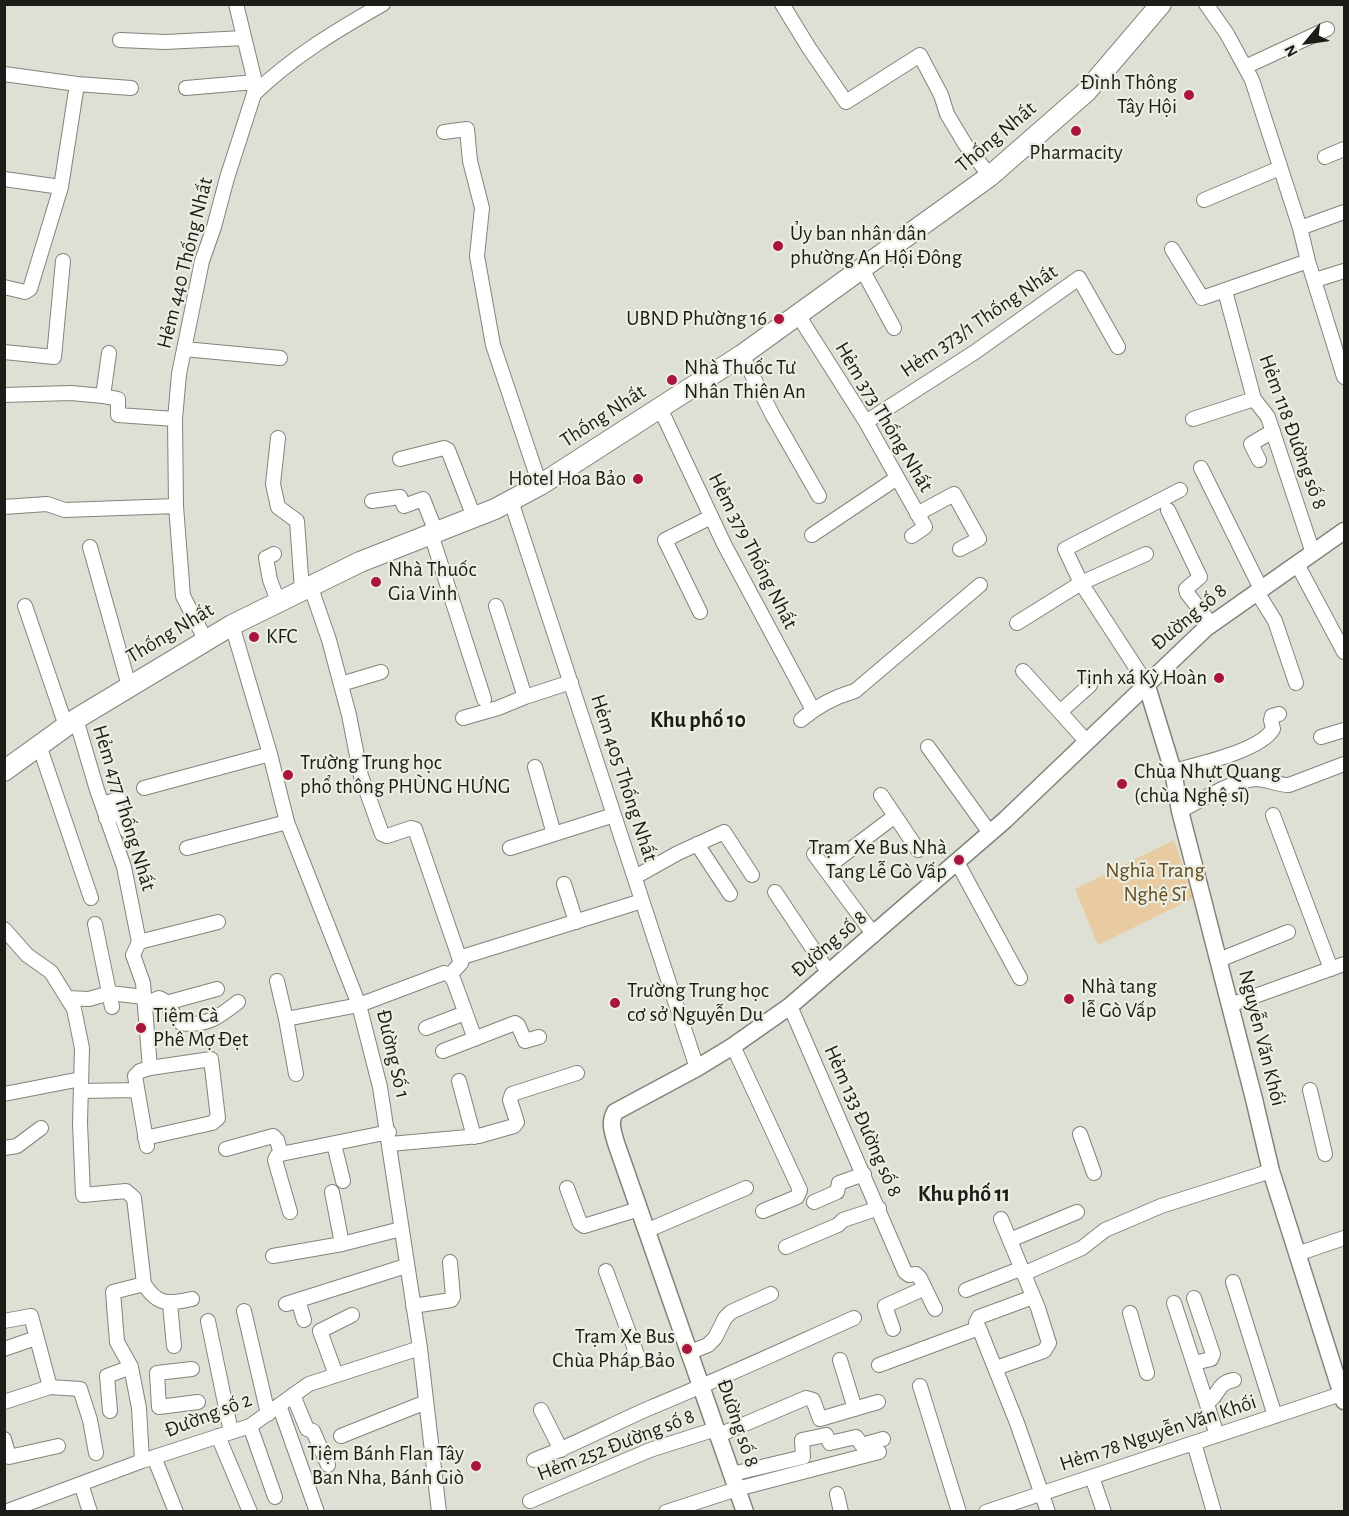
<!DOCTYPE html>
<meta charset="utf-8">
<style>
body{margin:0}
#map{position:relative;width:1349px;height:1516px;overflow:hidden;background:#dee0d6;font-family:"Alegreya Sans",sans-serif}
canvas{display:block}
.frame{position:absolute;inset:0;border:6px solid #1c1d19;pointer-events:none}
.north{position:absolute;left:1277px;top:12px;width:60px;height:60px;-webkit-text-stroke:4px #ebeee3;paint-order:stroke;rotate:241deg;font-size:16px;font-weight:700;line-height:24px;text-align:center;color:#1c1d19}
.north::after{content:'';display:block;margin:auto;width:21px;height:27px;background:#1c1d19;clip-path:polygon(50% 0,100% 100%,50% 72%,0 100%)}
</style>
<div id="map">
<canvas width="1349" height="1516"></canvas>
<div class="frame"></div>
<div class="north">N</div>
</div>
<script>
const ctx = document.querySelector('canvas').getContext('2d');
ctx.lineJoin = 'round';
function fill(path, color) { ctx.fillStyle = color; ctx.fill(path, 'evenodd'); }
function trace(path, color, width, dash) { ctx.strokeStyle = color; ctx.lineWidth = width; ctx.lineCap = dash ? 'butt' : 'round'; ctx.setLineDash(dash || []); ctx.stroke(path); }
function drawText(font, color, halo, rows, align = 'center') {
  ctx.font = font + ' "Alegreya Sans",sans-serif'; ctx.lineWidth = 4.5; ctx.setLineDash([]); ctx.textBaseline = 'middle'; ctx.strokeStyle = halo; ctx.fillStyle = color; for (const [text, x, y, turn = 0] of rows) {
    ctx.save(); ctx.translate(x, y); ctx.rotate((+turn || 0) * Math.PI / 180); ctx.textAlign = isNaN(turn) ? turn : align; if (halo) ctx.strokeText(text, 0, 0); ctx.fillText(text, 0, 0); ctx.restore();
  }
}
fill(new Path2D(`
 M1174,840L1194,898L1098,945L1075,889Z`), '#e8cba1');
const minor = new Path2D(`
 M782,4L809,48L846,102L920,55L941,95L947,114L965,144L990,176
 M1206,4L1227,34L1252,80L1300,228L1308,261L1344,377
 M120,40L165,42L244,38
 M1245,67L1327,29
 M4,74L77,84L131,88
 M186,88L255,82
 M254,94C292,57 337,30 383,4
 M444,132L467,129L470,161L482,208L477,256L493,345L540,485
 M1325,157L1344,149
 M4,179L61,187
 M1204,200L1280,168
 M1300,228L1344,212
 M1172,249L1202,298L1308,261
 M862,269L894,328
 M1315,280L1344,271
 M4,287L25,292L30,289L61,187L77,84
 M1225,291L1254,399L1268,417L1313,553
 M798,315L866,422L925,527L912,536
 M184,349L280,358
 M4,352L54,357L63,261
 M109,353L103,396L118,399V415L175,419
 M742,355L773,416L819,496
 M4,395L71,393L103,396
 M660,408L724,544L813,710
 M1193,419L1254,399
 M866,422L975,352L1079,278L1118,347
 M278,438L273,484L278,507L297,521L302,590
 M400,459L444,448L448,450L474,517
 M1259,460L1251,444L1273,431
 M1201,468L1261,589
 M372,501L400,497L404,506L423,499L436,532
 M511,501L697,1068
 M4,507L47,504L65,510L176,506
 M1168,510L1200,577L1186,589L1187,593L1211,624
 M917,514L954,494L979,539L960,549
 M431,534L484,699
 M812,535L897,478
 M90,547L129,686
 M274,554L266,558L270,580L278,601
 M1297,564L1344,652
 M310,585L329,640L349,715L361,776L382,834L387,836L411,828L415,829L461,963L450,975
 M1257,592L1275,621L1296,683
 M25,606L66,726
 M496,606L525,697L571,682
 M700,612L665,540L711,517
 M1017,623L1081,583L1146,554
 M232,625L270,754L287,822L359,1005L380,1087L420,1348L439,1512
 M205,639L183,596L176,506L175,419L179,374L202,261L214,227L227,178L254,94L255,82L236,4
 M1023,671L1087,742
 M1146,683L1081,583L1065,549L1180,490
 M341,684L381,672
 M1060,712L1090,685
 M463,718L498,708L525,697
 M76,719L97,790L124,867L139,942L133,955L143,983L150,1068L140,1071L135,1076L147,1146
 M801,720C817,706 834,697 855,691L980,585
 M1321,737L1344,730
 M39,745L91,898
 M928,747L990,833
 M535,767L554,834
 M1173,771C1199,764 1260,751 1273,729L1271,720L1272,716L1279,714
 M144,788L270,754
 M881,795L918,850
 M102,804L119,799
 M1180,811C1202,800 1232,780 1256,779C1267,779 1277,785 1289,785L1344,764
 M1273,815L1331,969
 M106,818L120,812L127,831
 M697,844L730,894
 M187,848L287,822
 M510,848L614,815
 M814,854L874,935
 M957,862L1020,978
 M826,868L895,816
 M635,877L678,853L724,832L752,875
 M564,884L576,922
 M775,892L829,973
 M95,924L112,1007
 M4,929L27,955L51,972L74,1009L82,1048L80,1123L83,1195L126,1191L134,1198L144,1284L113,1292L117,1342L131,1367L139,1408L142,1461
 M139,942L218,922
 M459,958L642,901
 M1219,960L1288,932
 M277,981L286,1019L296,1074
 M67,998L89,999L110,993L144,997
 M166,1003L217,989
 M145,1004L159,998L163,1000L181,1023C206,1027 219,1017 238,1002
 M1230,1005L1344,964
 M790,1006L905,1272L909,1275L916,1274L920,1278L935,1309
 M286,1019L359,1005L444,973L450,975L454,981L475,1039
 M426,1028L465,1013
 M733,1046L800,1190L797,1197L763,1211
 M443,1051L515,1023L518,1025L525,1041L539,1037
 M459,1081L474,1137
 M1310,1090L1325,1154
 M81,1091L136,1090
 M4,1094L81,1079
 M1080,1134L1094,1173
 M145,1138L212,1123L218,1118L211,1059L150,1068
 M334,1144L343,1181
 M390,1144L479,1136L514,1126L517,1122L510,1100L512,1094L577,1073
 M4,1148L17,1146L41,1128
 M226,1149L273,1136L277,1140L281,1154L389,1132
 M281,1154L277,1156L275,1160L290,1212
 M567,1188L580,1223L584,1226L639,1209
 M332,1192L342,1244
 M814,1202L837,1192L839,1183L864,1174
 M646,1231L746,1188
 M1010,1240L1077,1212
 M786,1247L838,1225L843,1220L879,1208
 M1297,1254L1344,1238
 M273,1256L342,1244L401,1229
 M606,1271L639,1360
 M1023,1274L1082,1248L1105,1230L1161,1206L1271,1171
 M1233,1282L1275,1416
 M144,1284C158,1306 168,1304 192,1299
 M966,1290L1020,1269
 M298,1300L304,1320
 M1174,1303L1217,1435
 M170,1304L174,1346
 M286,1304L406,1266
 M413,1306L451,1300L453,1297L450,1262
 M244,1311L268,1414
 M1130,1313L1147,1373
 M4,1321L31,1316L50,1387
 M208,1321L231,1432
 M979,1328L976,1323L979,1317L1033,1297
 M893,1329L885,1306L925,1288
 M4,1349L36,1338
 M688,1353L708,1345L715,1338L725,1318L731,1312L771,1294
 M840,1360L855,1409
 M1194,1363L1211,1359L1213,1354L1194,1298
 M879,1365L979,1328L1017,1423L1048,1512
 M996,1368L1044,1351L1049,1343L1038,1308L1001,1219
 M192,1369L157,1373L159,1407L198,1402
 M336,1375L320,1331L352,1315
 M920,1386L959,1512
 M293,1395L307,1429L313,1431L328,1465
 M4,1402L50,1387L80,1389L90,1420L96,1453
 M1207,1403C1220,1395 1216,1383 1234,1380
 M279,1405L317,1512
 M541,1410L561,1450
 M110,1411L107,1376L131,1367
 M250,1426L275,1497
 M719,1435L806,1398L813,1400L820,1419L878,1402
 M218,1436L250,1512
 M341,1436L426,1402
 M4,1439L9,1457L58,1446
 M1194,1443L1214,1512
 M154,1457L176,1512
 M534,1460C575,1445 612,1424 652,1407C720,1379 787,1348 854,1318
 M732,1474L803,1457L802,1440L826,1435L830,1443L856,1437L862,1445L883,1439
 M1092,1477L1104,1512
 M81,1484L90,1512
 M837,1494L841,1512
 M530,1501L650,1450L716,1429
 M5,1512L142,1461L250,1426L309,1384L420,1348
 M666,1512L737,1489L879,1452
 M986,1512L1344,1393`);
const tertiary = new Path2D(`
 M1146,683L1173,771L1180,811L1254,1099L1271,1171L1344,1401
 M745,1512L616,1143C613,1132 609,1123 615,1112L697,1068L733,1046L790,1006L1005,820L1206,628L1344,531`);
const secondary = new Path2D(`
 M4,771L76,719L232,625L360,562L495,509L540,485L742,355L990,176L1086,92L1161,4`);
trace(minor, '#82847b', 16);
trace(tertiary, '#82847b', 19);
trace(secondary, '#82847b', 22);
trace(minor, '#fff', 14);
trace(tertiary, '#fff', 16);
trace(secondary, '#fff', 20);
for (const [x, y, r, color] of [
 [1189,95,6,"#aa1441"],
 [1076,131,6,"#aa1441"],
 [778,246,6,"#aa1441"],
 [779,319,6,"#aa1441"],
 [672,380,6,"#aa1441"],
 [638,479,6,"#aa1441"],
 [376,582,6,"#aa1441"],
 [254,637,6,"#aa1441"],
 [1219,678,6,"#aa1441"],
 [288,775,6,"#aa1441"],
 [1122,784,6,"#aa1441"],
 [959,860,6,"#aa1441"],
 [1069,999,6,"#aa1441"],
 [615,1003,6,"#aa1441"],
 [141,1028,6,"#aa1441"],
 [687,1349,6,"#aa1441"],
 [476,1466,6,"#aa1441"]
]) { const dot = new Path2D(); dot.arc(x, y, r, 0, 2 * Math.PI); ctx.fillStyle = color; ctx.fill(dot); trace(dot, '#ebeee3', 2); }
drawText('21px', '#1c1d19', '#ebeee3', [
 ["Đình Thông",1177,83,"right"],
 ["Tây Hội",1177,107,"right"],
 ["Pharmacity",1076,153,"center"],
 ["Ủy ban nhân dân",790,234],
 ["phường An Hội Đông",790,258],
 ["UBND Phường 16",767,319,"right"],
 ["Nhà Thuốc Tư",684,368],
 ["Nhân Thiên An",684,392],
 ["Hotel Hoa Bảo",626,479,"right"],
 ["Nhà Thuốc",388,570],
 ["Gia Vinh",388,594],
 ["KFC",266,637],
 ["Tịnh xá Kỳ Hoàn",1207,678,"right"],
 ["Trường Trung học",300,763],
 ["phổ thông PHÙNG HƯNG",300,787],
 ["Chùa Nhựt Quang",1134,772],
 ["(chùa Nghệ sĩ)",1134,796],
 ["Trạm Xe Bus Nhà",947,848,"right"],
 ["Tang Lễ Gò Vấp",947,872,"right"],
 ["Nhà tang",1081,987],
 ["lễ Gò Vấp",1081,1011],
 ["Trường Trung học",627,991],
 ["cơ sở Nguyễn Du",627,1015],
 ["Tiệm Cà",153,1016],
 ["Phê Mợ Đẹt",153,1040],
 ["Trạm Xe Bus",675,1337,"right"],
 ["Chùa Pháp Bảo",675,1361,"right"],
 ["Tiệm Bánh Flan Tây",464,1454,"right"],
 ["Ban Nha, Bánh Giò",464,1478,"right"]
], 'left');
drawText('21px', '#1c1d19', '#ebeee3', [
 ["Thống Nhất",996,137,-40],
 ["Hẻm 440 Thống Nhất",185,263,-76],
 ["Hẻm 373/1 Thống Nhất",979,321,-34],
 ["Thống Nhất",603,416,-33],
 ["Hẻm 373 Thống Nhất",884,417,59],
 ["Hẻm 118 Đường số 8",1293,432,70],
 ["Hẻm 379 Thống Nhất",753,551,63],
 ["Đường số 8",1189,617,-40],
 ["Thống Nhất",170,633,-31],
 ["Hẻm 405 Thống Nhất",624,778,72],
 ["Hẻm 477 Thống Nhất",124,808,73],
 ["Đường số 8",829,944,-40],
 ["Nguyễn Văn Khối",1262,1038,76],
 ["Đường Số 1",393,1054,77],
 ["Hẻm 133 Đường số 8",863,1121,66],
 ["Đường số 2",208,1415,-21],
 ["Đường số 8",738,1423,71],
 ["Hẻm 78 Nguyễn Văn Khối",1158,1433,-18],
 ["Hẻm 252 Đường số 8",616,1445,-21]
]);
drawText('21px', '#674c20', '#ebeee3', [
 ["Nghĩa Trang",1155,871],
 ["Nghệ Sĩ",1155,895]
]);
drawText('bold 22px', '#1c1d19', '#ebeee3', [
 ["Khu phố 10",698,720],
 ["Khu phố 11",964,1194]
]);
</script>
